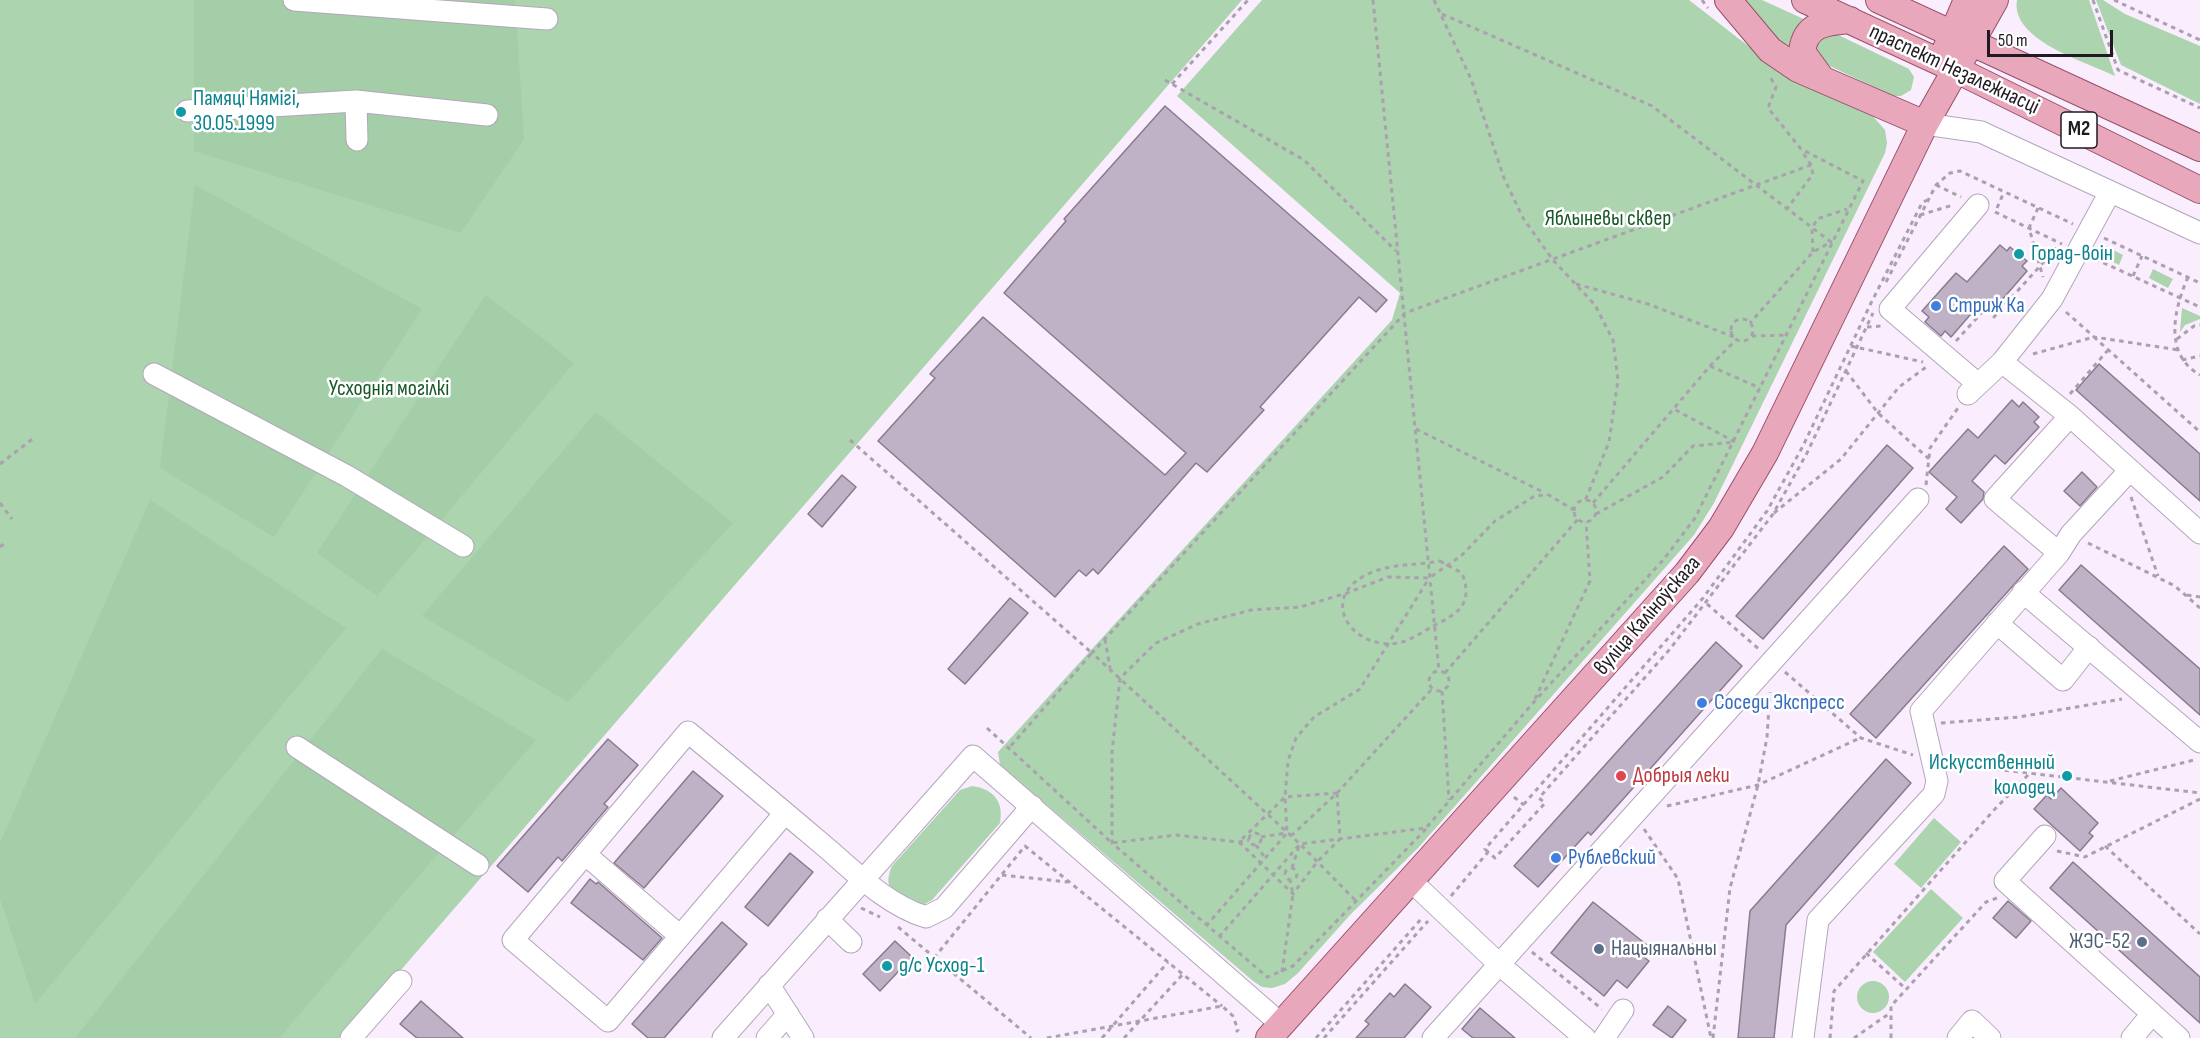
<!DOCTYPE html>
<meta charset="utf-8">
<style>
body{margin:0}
#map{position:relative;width:2200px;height:1038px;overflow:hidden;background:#f9edfe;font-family:"Sofia Sans Condensed",sans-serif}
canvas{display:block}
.scale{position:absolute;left:1987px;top:30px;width:126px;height:27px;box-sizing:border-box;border:3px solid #201a22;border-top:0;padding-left:8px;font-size:18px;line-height:21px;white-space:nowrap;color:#201a22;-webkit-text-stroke:4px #fff;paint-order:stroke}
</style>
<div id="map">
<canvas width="2200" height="1038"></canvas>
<div class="scale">50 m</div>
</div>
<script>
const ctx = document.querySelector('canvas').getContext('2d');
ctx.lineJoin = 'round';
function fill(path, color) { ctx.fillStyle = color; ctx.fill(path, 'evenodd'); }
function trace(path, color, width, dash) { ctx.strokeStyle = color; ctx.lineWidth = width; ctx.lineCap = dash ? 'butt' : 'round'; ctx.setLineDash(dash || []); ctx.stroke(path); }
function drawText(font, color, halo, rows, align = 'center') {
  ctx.font = font + ' "Sofia Sans Condensed",sans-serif'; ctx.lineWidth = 5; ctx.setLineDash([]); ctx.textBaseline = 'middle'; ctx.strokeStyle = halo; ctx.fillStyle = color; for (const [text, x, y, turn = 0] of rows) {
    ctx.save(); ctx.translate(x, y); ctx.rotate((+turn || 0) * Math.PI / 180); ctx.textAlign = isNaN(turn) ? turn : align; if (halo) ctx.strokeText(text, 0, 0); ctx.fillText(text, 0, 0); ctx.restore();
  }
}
fill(new Path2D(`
 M0,0H1242L342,1038H0Z
 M1262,0H1689L1783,73L1870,113L1885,130L1887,143L1885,153L1714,503L1694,535L1418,848L1350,915L1298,973L1285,984L1272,988L1262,987L1253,981L1000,765L998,752L1392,320L1400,293L1177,96Z
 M1741,0H1762L1808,21L1796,55L1773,37Z
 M2017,0H2089L2115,76C2086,62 2010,40 2017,0Z
 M2096,0H2103L2125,14L2200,46V104L2121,65Z
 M1828,30L1909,69L1914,77L1911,90L1901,96H1893L1815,59L1809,42Z
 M2104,245L2123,255L2119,265L2099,255Z
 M2153,269L2173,279L2168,288L2149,278Z
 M2182,308L2200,316V319L2185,325L2180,332Z
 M972,786C994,789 1004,802 1000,823L932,900L921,906C900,898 880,893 892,866L960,790Z
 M1934,818L1961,842L1921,888L1894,864Z
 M1931,889L1963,918L1905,982L1873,952Z
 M1857 997a16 16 0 1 1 32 0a16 16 0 1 1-32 0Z`), '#abd4af');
fill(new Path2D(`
 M194,0H515L524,139L461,233L194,151Z
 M195,185L422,309L274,537L160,468Z
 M486,295L574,363L377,596L317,553Z
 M596,412L733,523L568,702L422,616Z
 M150,500L346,628L35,1004L0,899V843Z
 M382,649L536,740L279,1038H75Z`), '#a3cea8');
const building = new Path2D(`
 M1165,106L1387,300L1376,312L1359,297L1260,407L1264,410L1207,472L1196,463L1098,574L1093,569L1086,576L1079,570L1055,597L878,441L935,378L930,374L983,317L1165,475L1186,453L1004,293L1066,221L1064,219Z
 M2000,245L2007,251L2010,247L2027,261L2022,266L2027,271L1994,309L1983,300L1951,337L1945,331L1941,336L1925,322L1929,317L1922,311L1956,273L1967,282Z
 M2099,364L2200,454V501L2076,390Z
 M2012,400L2019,407L2023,402L2039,417L2034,422L2039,427L2005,464L1995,455L1972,481L1984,492L1983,499L1961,523L1946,509L1957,497L1929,472L1968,429L1978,438Z
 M1887,445L1913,468L1763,639L1736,616Z
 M2082,472L2097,487L2080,506L2064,491Z
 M842,475L856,487L822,527L808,514Z
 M2004,546L2028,569L1876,738L1850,714Z
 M2081,565L2200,669V715L2059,590Z
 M1010,598L1028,613L965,684L948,669Z
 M1716,642L1742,666L1591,835L1588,832L1538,887L1514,866Z
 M608,739L638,765L604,804L608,807L562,861L558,857L528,892L497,866Z
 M1886,759L1911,783L1786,925L1774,1038H1738L1750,911Z
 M693,771L723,796L644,888L614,863Z
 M2061,788L2098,823L2089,833L2093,836L2080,851L2034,809L2047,795L2051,799Z
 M790,853L813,872L768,926L745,907Z
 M2073,862L2200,977V1023L2050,888Z
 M590,879L596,884L598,882L662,938L643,960L571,903Z
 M2008,901L2031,921L2016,938L1993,918Z
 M1593,902L1647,945L1640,954L1649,961L1627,988L1617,980L1604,996L1551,953Z
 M722,922L747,944L664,1038H648L632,1024Z
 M895,941L912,957L880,991L863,974Z
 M1405,984L1431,1007L1404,1038H1356L1369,1024L1365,1021L1390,993L1394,997Z
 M421,1001L463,1038H417L400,1024Z
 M1668,1006L1686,1020L1672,1038L1653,1025Z
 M1480,1008L1515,1038H1473L1462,1029Z`);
fill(building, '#c0b2c6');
trace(building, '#887b8e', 1.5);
const minor = new Path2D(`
 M294,0L547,19
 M356,101L357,140
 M187,111L356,101L487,115
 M1925,124L1981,132L2200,233
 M1978,205L1890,309L1978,384
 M2002,362L2070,416L2200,533
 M154,374L347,476L463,546
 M1968,394L2002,362L2052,299L2110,192
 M2059,553L1995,499L2070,416
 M2023,592L2200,742
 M1997,623L2063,680L2089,647
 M297,747L478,865
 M785,813L608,1021L513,940L688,732C733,769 777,806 822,844C853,870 886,905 926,917L944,908L1032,806
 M2045,836L2005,881L2179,1038
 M585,854L680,936
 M1410,880L1500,965L1585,1038
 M827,919L851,942
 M769,985L803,1038
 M351,1038L401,981
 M723,1038L973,756L1281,1024
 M767,1038L788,1014
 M1433,1038L1918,499
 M1604,1038L1623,1010
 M1803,1038L1818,920L1934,794L1937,781L1921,711L2059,553L2071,534L2130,470
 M1958,1038L1972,1021L1990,1038
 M2132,1038L2152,1014`);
const major = new Path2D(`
 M1728,0L1770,50L1798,69L1925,124
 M1805,0L1957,70L2200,190
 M1879,0L2200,148
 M1946,49L1967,0
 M1821,78L1802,52C1805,24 1825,22 1850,20
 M1269,1038L1687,573L1721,528L1765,453L1925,124L1995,0`);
trace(minor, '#b4a6bb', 23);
trace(major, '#985068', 28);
trace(new Path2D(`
 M1373,0L1439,671
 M1434,0L1471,79L1504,178L1523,218L1553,260L1595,305L1613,340L1618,380L1609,442L1585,501
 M1702,0L1708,8
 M2093,0L2118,70L2200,108
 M2114,0L2200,40
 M1442,14L1652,106L1831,242L1813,252L1750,323
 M1165,80L1304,160L1396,251
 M1172,84L1248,0
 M1936,185L1961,197
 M1997,208L2004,192
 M2038,208L2029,228L2043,277
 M1786,210L1813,174L1811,165L1802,151
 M1995,212L2062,244
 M1920,215L1953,205
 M2104,238L2200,283
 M1813,252L1812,229L1817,219L1847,209
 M2095,259L2200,307
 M2133,276L2142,256
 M2188,277C2174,309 2163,354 2200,375
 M1886,282L1936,185L1950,173L1960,171L2073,224
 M1576,284L1648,304L1734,337
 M2066,312L2094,337L2179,350
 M1731 330a11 11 0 1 1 22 0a11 11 0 1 1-22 0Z
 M1867,327L1882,326
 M1752,336L1788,335
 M2177,339L2194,326L2200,325
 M1956,341L1985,309L1994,317L2059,245
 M1851,346L1923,362
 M2033,354L2094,337L2200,432
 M2182,360L2200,356
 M1710,366L1760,388
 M1846,371L1878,413L1929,459
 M2070,394L2108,350
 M1416,429L1545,493
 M850,440L1092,653L1009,748
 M0,464L35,437
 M1926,485L1930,448L1958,408
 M2131,497L2158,576
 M1574 511a11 11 0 1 1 22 0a11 11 0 1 1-22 0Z
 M0,503L12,519
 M1593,503L1710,366L1736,340
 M1774,513L1841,459L1899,387L1929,365
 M1596,514L1663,477L1693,446L1735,442L1674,409
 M2088,543L2175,586L2200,608
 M0,547L6,542
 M1440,561L1462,573C1472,600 1463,611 1439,623C1422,631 1409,644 1389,644C1348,643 1322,599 1364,576C1387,563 1414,566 1440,561Z
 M2187,595L2200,597
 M1707,604L1760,650
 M1105,639L1110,668
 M1429 681a10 10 0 1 1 20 0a10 10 0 1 1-20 0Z
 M1785,672L1861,738L1913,755
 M1445,673L1578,519
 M1442,691L1449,800
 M1535,699L1590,581L1586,522
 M1941,723L2019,717L2122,699
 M987,728L1112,843L1176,835L1239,842L1249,840
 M1951,764L2200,793
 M2110,781L2194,760
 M1337,793L1340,839L1317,862L1293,894L1239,842L1285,797Z
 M1514,797L1524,805
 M1667,806L1758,785L1860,738
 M1426,829L1293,966L1267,977L1112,843V752L1120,678L1156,643L1198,624L1251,610L1300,607L1347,593L1388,577L1429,578L1461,556L1495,521L1533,497L1547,494L1574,510
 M1644,829L1678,879L1711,1038
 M1249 839a6 6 0 1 1 12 0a6 6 0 1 1-12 0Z
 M1291,836L1337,793L1432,689
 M1261,837L1286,833
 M1256,845L1265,858
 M2105,846L2200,934
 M2057,851L2085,857L2200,799
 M1488,852L1485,849L1703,598L1767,511L1803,446L1871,303L1922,203L1927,200
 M1285 874a6 6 0 1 1 12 0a6 6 0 1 1-12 0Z
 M1292,868L1299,846
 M1002,875L1068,882
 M1451,896L1488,852L1495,858L1545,803L1539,798L1670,649L1773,514L1807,453L1873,313
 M1355,900L1300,844L1092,653L1405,313L1811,165
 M861,908L880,917
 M1206,926L1287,833L1285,797L1288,761L1296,738L1314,717L1360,689L1428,580
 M898,927L1031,1038
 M1219,937L1300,844L1426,828L1533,703L1664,559L1695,518L1863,181L1801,149L1768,108L1776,87L1769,75
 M1532,952L1602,1009
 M1866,953L1906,989
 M934,958L1025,846L1222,1006
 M1282,972L1293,894L1290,880
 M1047,1038L1222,1006L1233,1016L1238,1030L1236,1032
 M1102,1038L1168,962
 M1124,1038L1183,974
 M1316,1038L1422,918
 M1324,1038L1428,921
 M1713,1038L1730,888L1758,785L1767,737L1770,692
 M1830,1038L1834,991L1994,810L2030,773
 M1854,1038L1890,1013
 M1891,1038V1006L1986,902L1997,898`), '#aaa0ae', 3, [4.5, 4.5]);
trace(minor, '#fff', 21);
trace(major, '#e8a7bb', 26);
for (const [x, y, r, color] of [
 [181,112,6,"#0f9aa8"],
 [2019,254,6,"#0f9aa8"],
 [1936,306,6,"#3f7fe0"],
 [1702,703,6,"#3f7fe0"],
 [1621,776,6,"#e0444e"],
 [2067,776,6,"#0f9aa8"],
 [1556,858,6,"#3f7fe0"],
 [2142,942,6,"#5c6f8a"],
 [1599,949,6,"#5c6f8a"],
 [887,966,6,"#0f9aa8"]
]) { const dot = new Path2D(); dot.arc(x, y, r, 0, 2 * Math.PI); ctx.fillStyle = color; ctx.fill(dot); trace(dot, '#fff', 2); }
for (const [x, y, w] of [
 [2079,130,36]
]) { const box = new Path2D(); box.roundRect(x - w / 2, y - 18, w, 36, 4.5); ctx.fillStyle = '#fff'; ctx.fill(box); trace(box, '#201a22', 1.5); }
drawText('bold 21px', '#201a22', null, [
 ["М2",2079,130]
]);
drawText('22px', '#201a22', '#fff', [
 ["праспект Незалежнасці",1954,70,25],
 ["вуліца Каліноўскага",1648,616,-49]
]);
drawText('22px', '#0d838f', '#fff', [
 ["Памяці Нямігі,",193,99],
 ["30.05.1999",193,124],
 ["Горад-воін",2031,254],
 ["Искусственный",2055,763,"right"],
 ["колодец",2055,788,"right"],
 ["д/с Усход-1",899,966]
], 'left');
drawText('22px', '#195727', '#fff', [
 ["Яблыневы сквер",1608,219],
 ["Усходнія могілкі",389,389]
]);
drawText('22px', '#366cbe', '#fff', [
 ["Стриж Ка",1948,306],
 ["Соседи Экспресс",1714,703],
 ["Рублевский",1568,858]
], 'left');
drawText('22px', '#be3a42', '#fff', [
 ["Добрыя леки",1633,776]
], 'left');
drawText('22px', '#4e5e75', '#fff', [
 ["ЖЭС-52",2130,942],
 ["Нацыянальны",1611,949,"left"]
], 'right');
</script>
